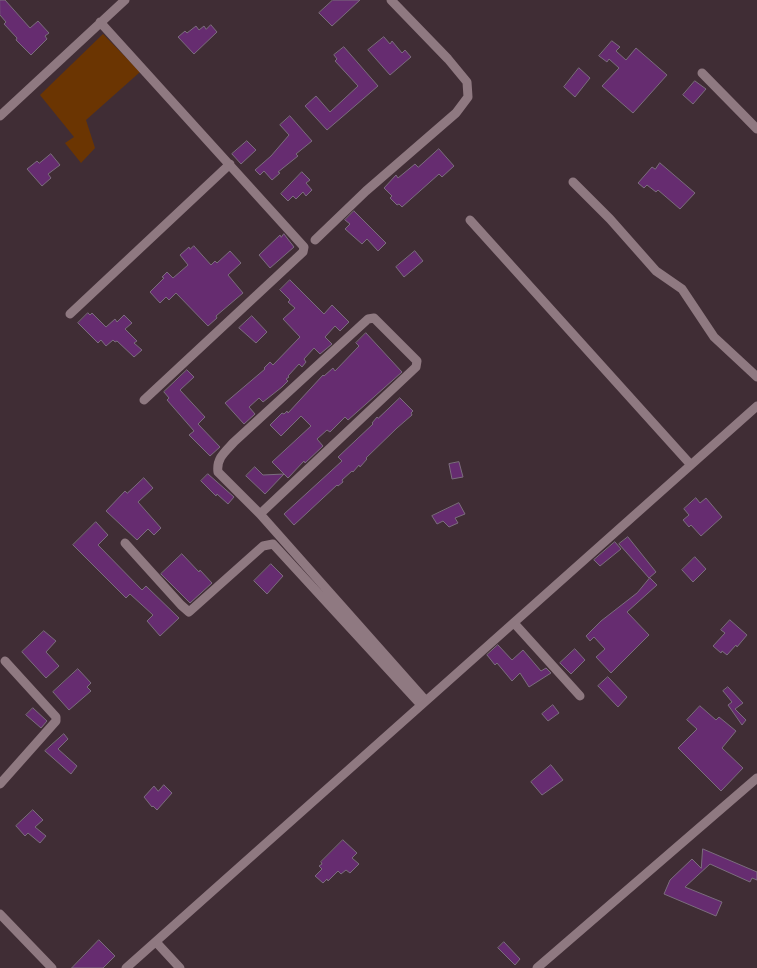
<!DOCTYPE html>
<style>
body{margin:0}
canvas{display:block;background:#402d35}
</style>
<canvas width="757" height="968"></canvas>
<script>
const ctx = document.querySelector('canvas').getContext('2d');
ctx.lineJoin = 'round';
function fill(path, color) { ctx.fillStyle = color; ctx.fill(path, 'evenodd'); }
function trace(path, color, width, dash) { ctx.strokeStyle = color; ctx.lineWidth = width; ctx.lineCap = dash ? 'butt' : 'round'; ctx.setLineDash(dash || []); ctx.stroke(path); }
fill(new Path2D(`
 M103,34L140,72L86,120L95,148L81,163L65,143L74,137L40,95Z`), '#6b3502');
const building = new Path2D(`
 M0,0H5L30,28L38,21L49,33L45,36L47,39L31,55L16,40L17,38L4,24L6,22L0,15Z
 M333,0H360L332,26L319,13Z
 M211,25L217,32L194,54L178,37L185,31L187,33L196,26L199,30L204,26L206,29Z
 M384,37L390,44L392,41L402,53L405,50L411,57L390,75L368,50Z
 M612,41L620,47L616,51L626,60L636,48L667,75L633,113L602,86L619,68L609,59L607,62L599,56Z
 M344,47L378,86L327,130L305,106L316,96L330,112L358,86L335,61L337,59L334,55Z
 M579,68L590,78L575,97L564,87Z
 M695,81L706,89L693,104L683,95Z
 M290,116L312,141L296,154L298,156L278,172L280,173L272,180L264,171L260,175L255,170L271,156L289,135L280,125Z
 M247,141L256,150L241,164L232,154Z
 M439,149L454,166L442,177L439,174L402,207L399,204L397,205L390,198L392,196L384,188L396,175L398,178L415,164L418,167Z
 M51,154L60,165L48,174L51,178L42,186L27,169L37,161L39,163Z
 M660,163L695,193L680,209L658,190L656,192L647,185L644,188L638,183L652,167L655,169Z
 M302,172L310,180L306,183L312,190L306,196L303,192L296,199L293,196L288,201L281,194Z
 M354,211L386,243L378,251L367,239L362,244L345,229L350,224L345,220Z
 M284,234L294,247L270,268L259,255L280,235L281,237Z
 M194,246L211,265L215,261L217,263L230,251L241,263L228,275L243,293L216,316L217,318L208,326L176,293L169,300L166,297L160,303L150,292L164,278L162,277L167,272L173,278L188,265L180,255L189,247L190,249Z
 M415,251L423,261L404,277L396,267Z
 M290,280L324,314L332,305L349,322L340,331L335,326L325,337L332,344L320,354L314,348L304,359L306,362L302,367L299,364L288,376L289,377L286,379L288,381L282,387L263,402L259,398L249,407L255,414L244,424L225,403L265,369L264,368L270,362L273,365L300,337L283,319L295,308L288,302L290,300L280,290Z
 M88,313L90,315L92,313L106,327L115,319L117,322L124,315L132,323L125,329L137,341L134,343L142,350L134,357L117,341L115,342L113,340L106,346L101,340L98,343L78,323Z
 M252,316L267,332L256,343L239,328Z
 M366,333L402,372L348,420L345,417L330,432L327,430L317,439L323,446L305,463L304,461L288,478L272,462L311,426L301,416L281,436L270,425L282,413L284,414L287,411L288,413L323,375L324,376L333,368L335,371L359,346L356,343Z
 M187,370L194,377L180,390L205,417L198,424L220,447L210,456L189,435L194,431L167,400L169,398L164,392Z
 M400,398L413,411L411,413L412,415L397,428L366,458L367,459L360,467L359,465L353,472L352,471L342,480L343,482L338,486L337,485L294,525L284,514L342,461L338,457L373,424L372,423L377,417L378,418Z
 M459,462L463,477L452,479L449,464Z
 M255,467L263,475L284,474L265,494L246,476Z
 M208,474L234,497L228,504L217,494L216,496L201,481Z
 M144,478L153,488L138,502L161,528L154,535L148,529L137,540L106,511L125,491L127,493Z
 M696,498L700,503L706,498L722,517L701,536L691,525L689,527L683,520L689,515L684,509Z
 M459,503L465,514L455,518L458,523L449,527L443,521L437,524L432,516Z
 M96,522L108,535L98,545L142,590L146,586L179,618L160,636L147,621L153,615L130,594L126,598L73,545Z
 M628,537L656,572L649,578L619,544Z
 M615,542L621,549L600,566L594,560Z
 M182,554L199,572L200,570L212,583L190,603L161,574Z
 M695,557L706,569L693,582L682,570Z
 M271,564L283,576L267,594L254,581Z
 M650,578L657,585L627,612L649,635L611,673L596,657L605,649L594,637L590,641L586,636L601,621L637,593Z
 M730,620L747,635L737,647L736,645L727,655L722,651L721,653L713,646L725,633L721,630Z
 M44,631L56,641L46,652L59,666L46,678L22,652Z
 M498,645L512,660L523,650L541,671L546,668L551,673L529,687L520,673L512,681L497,663L495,665L487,655Z
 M575,649L585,660L571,674L560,663Z
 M78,669L91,683L87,687L91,691L69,710L53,692Z
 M608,677L627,697L618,707L598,686Z
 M728,687L743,703L735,709L746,720L742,725L728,705L732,702L723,691Z
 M553,705L559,713L548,721L542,714Z
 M700,706L716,720L719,717L736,731L722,748L743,768L721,791L678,748L697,729L687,720Z
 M33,708L47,721L41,728L26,715Z
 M64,734L68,739L58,749L77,766L71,774L45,751Z
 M551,765L563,780L542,795L531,782Z
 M164,785L172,793L157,810L153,806L152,807L144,797L154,786L158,791Z
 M33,810L43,820L35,827L46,836L40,843L28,833L25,836L16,826Z
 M343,840L357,853L352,858L359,864L350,873L346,870L341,874L338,871L328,881L327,879L323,883L315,876L322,869L319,866L322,864L321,862Z
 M703,849L757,872V880L752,878L750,882L710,864L685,887L722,902L716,916L664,894L670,880L692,859L701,868Z
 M99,940L115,956L103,968H72Z
 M504,942L520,959L515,965L498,948Z`);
fill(building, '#662c70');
trace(building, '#7b6c7d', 1);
trace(new Path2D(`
 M100,22L304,247L303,252L144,400
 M702,73L757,129
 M0,116L125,0
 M573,182L610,219L656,271L682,289L714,337L757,377
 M470,220L691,465
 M315,240L366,191L456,113L468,97L467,82L448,59L391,0
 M70,314L230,164
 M260,514L416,367L417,361L374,318L368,319L234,442C226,451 216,458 218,472L260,514L426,701
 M125,543L181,605L189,612L263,546L273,544L421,705
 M514,623L580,696
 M0,784L56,721V717L5,661
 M0,914L52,968
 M156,942L180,968
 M126,968L757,406
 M537,968L757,778`), '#8f7981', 9);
</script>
